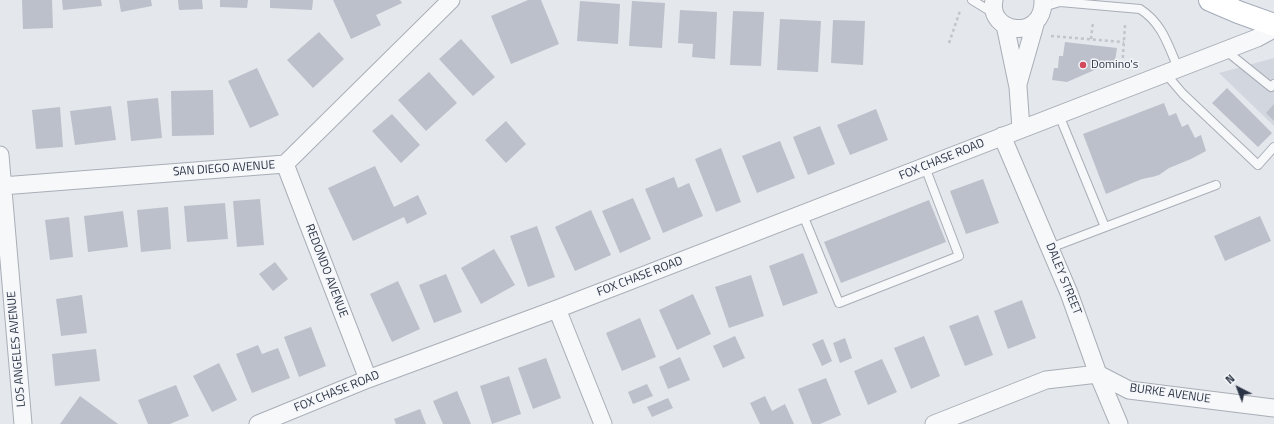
<!DOCTYPE html>
<style>
body{margin:0}
#map{position:relative;width:1274px;height:424px;overflow:hidden;background:#e4e7ec;font-family:"Titillium Web",sans-serif}
canvas{display:block}
.north{position:absolute;left:1218px;top:368px;width:40px;height:40px;-webkit-text-stroke:3px #f4f6f9;paint-order:stroke;rotate:318deg;font-size:11px;font-weight:700;line-height:16px;text-align:center;color:#2b3445}
.north::after{content:'';display:block;margin:auto;width:14px;height:18px;background:#2b3445;clip-path:polygon(50% 0,100% 100%,50% 72%,0 100%)}
</style>
<div id="map">
<canvas width="1274" height="424"></canvas>
<div class="north">N</div>
</div>
<script>
const ctx = document.querySelector('canvas').getContext('2d');
ctx.lineJoin = 'round';
function fill(path, color) { ctx.fillStyle = color; ctx.fill(path, 'evenodd'); }
function trace(path, color, width, dash) { ctx.strokeStyle = color; ctx.lineWidth = width; ctx.lineCap = dash ? 'butt' : 'round'; ctx.setLineDash(dash || []); ctx.stroke(path); }
function drawText(font, color, halo, rows, align = 'center') {
  ctx.font = font + ' "Titillium Web",sans-serif'; ctx.lineWidth = 3; ctx.setLineDash([]); ctx.textBaseline = 'middle'; ctx.strokeStyle = halo; ctx.fillStyle = color; for (const [text, x, y, turn = 0] of rows) {
    ctx.save(); ctx.translate(x, y); ctx.rotate((+turn || 0) * Math.PI / 180); ctx.textAlign = isNaN(turn) ? turn : align; if (halo) ctx.strokeText(text, 0, 0); ctx.fillText(text, 0, 0); ctx.restore();
  }
}
fill(new Path2D(`
 M1274,58V126L1219,73Z`), '#d2d6de');
fill(new Path2D(`
 M22,0H52L53,28L23,29Z
 M62,0H101L102,6L63,10Z
 M119,0H151L152,6L121,12Z
 M178,0H202L203,9L179,10Z
 M220,0H248L247,8L220,7Z
 M270,0H313L312,10L270,8Z
 M333,0H400L402,3L376,15L381,25L351,39Z
 M528,0H541L559,44L511,64L491,16Z
 M580,1L620,4L618,44L577,41Z
 M632,1L665,3L662,48L629,46Z
 M680,10L717,12L715,59L692,57L693,44L678,43Z
 M733,11L764,12L761,66L730,65Z
 M780,19L821,21L818,72L777,70Z
 M833,20L865,21L863,65L831,63Z
 M319,32L344,59L313,88L287,60Z
 M461,39L495,77L473,96L439,59Z
 M1065,42L1117,48L1115,61L1067,82L1052,80L1054,68H1058L1059,56H1063Z
 M257,68L279,115L250,128L228,81Z
 M429,72L457,103L426,131L398,100Z
 M1227,88L1272,133L1258,147L1212,103Z
 M213,90L214,135L172,136L171,91Z
 M158,98L162,138L131,141L127,101Z
 M1164,103L1169,116L1176,113L1182,127L1188,124L1195,138L1201,135L1206,151L1191,159L1169,168L1159,175L1152,177L1142,179L1106,194L1083,134Z
 M1274,104V121L1266,113Z
 M111,106L116,140L75,145L70,111Z
 M60,107L63,147L36,149L32,110Z
 M876,109L888,140L850,155L837,125Z
 M392,114L420,145L401,163L372,131Z
 M506,121L526,144L506,163L485,140Z
 M820,126L835,164L808,175L793,137Z
 M780,141L795,178L757,193L742,156Z
 M721,148L741,202L716,212L695,159Z
 M375,166L394,207L418,195L427,214L407,224L404,217L353,241L328,188Z
 M674,177L678,188L689,183L703,216L663,233L645,189Z
 M983,179L999,223L966,234L950,191Z
 M633,198L651,239L620,253L602,211Z
 M260,199L264,245L237,247L233,201Z
 M929,200L946,242L841,283L824,242Z
 M225,203L228,239L187,242L184,206Z
 M168,207L171,249L141,252L137,210Z
 M591,210L611,255L575,271L555,227Z
 M123,211L128,247L88,252L84,216Z
 M1260,216L1271,241L1225,261L1214,236Z
 M69,217L73,257L50,260L45,220Z
 M537,226L555,277L528,287L510,236Z
 M494,249L515,285L481,304L461,268Z
 M803,253L818,293L783,306L769,266Z
 M275,262L288,279L273,291L259,274Z
 M446,274L462,312L434,323L419,285Z
 M751,275L764,316L729,328L715,287Z
 M398,281L420,329L392,342L370,294Z
 M693,294L711,334L677,350L659,310Z
 M82,295L87,333L61,336L56,299Z
 M1022,300L1036,338L1008,349L994,311Z
 M978,315L993,355L965,366L949,326Z
 M640,318L656,357L622,371L606,333Z
 M311,327L326,366L299,377L284,337Z
 M735,336L745,358L723,368L713,346Z
 M924,336L940,376L911,389L894,348Z
 M845,338L852,358L840,363L833,343Z
 M823,339L832,361L822,366L812,344Z
 M258,345L262,354L278,348L290,378L252,393L236,354Z
 M96,349L100,381L55,386L52,354Z
 M680,357L690,380L668,389L659,367Z
 M546,358L561,398L533,409L518,368Z
 M882,359L897,392L868,405L854,371Z
 M219,363L237,400L212,412L193,376Z
 M509,376L521,414L492,424L480,386Z
 M826,378L841,415L820,424H812L798,389Z
 M647,384L653,396L633,404L628,392Z
 M176,385L189,416L170,424H148L138,400Z
 M457,391L471,424H443L433,401Z
 M80,396L118,424H60Z
 M765,396L772,411L785,404L794,424H760L750,403Z
 M668,398L673,408L652,417L647,407Z
 M420,409L426,424H396L394,419Z`), '#bbc0ca');
const lane = new Path2D(`
 M972,0L995,14
 M1043,7L1060,2L1140,9C1162,23 1168,45 1178,68
 M1225,50L1271,87L1274,84
 M1165,73L1183,94L1258,165L1274,147
 M1059,115L1105,227
 M803,215L839,303L959,256L925,167
 M1050,248L1216,185`);
const street = new Path2D(`
 M994,0C987,34 1044,42 1043,0
 M1005,25L1018,87L1021,129
 M1018,84L1036,21
 M1002,136L1069,293L1098,374L1119,424
 M0,155L23,424
 M285,164L368,379
 M2,186L285,164L451,0
 M557,309L603,424
 M258,424L368,379L557,309L1257,38L1274,29
 M934,424L1046,380L1098,374L1129,390L1274,408`);
const primary = new Path2D(`
 M1210,0L1238,12L1274,25`);
trace(lane, '#a9aeb7', 10);
trace(street, '#a9aeb7', 19);
trace(primary, '#a3abb8', 24);
trace(new Path2D(`
 M1051,36L1124,42
 M1091,39L1093,22
 M949,43L960,11
 M1122,70L1125,25`), '#c2c5cb', 2.5, [3, 3]);
trace(lane, '#f7f8fa', 8);
trace(street, '#f7f8fa', 17);
trace(primary, '#fff', 22);
for (const [x, y, r, color] of [
 [1083,65,4,"#d1495b"]
]) { const dot = new Path2D(); dot.arc(x, y, r, 0, 2 * Math.PI); ctx.fillStyle = color; ctx.fill(dot); trace(dot, '#f4f6f9', 1.5); }
drawText('12px', '#2b3445', '#f4f6f9', [
 ["Domino's",1091,65]
], 'left');
drawText('12px', '#2b3445', '#f4f6f9', [
 ["FOX CHASE ROAD",942,160,-22],
 ["SAN DIEGO AVENUE",224,169,-4],
 ["REDONDO AVENUE",326,271,69],
 ["FOX CHASE ROAD",640,277,-21],
 ["DALEY STREET",1063,279,68],
 ["LOS ANGELES AVENUE",17,349,-95],
 ["FOX CHASE ROAD",337,392,-22],
 ["BURKE AVENUE",1170,394,8]
]);
</script>
